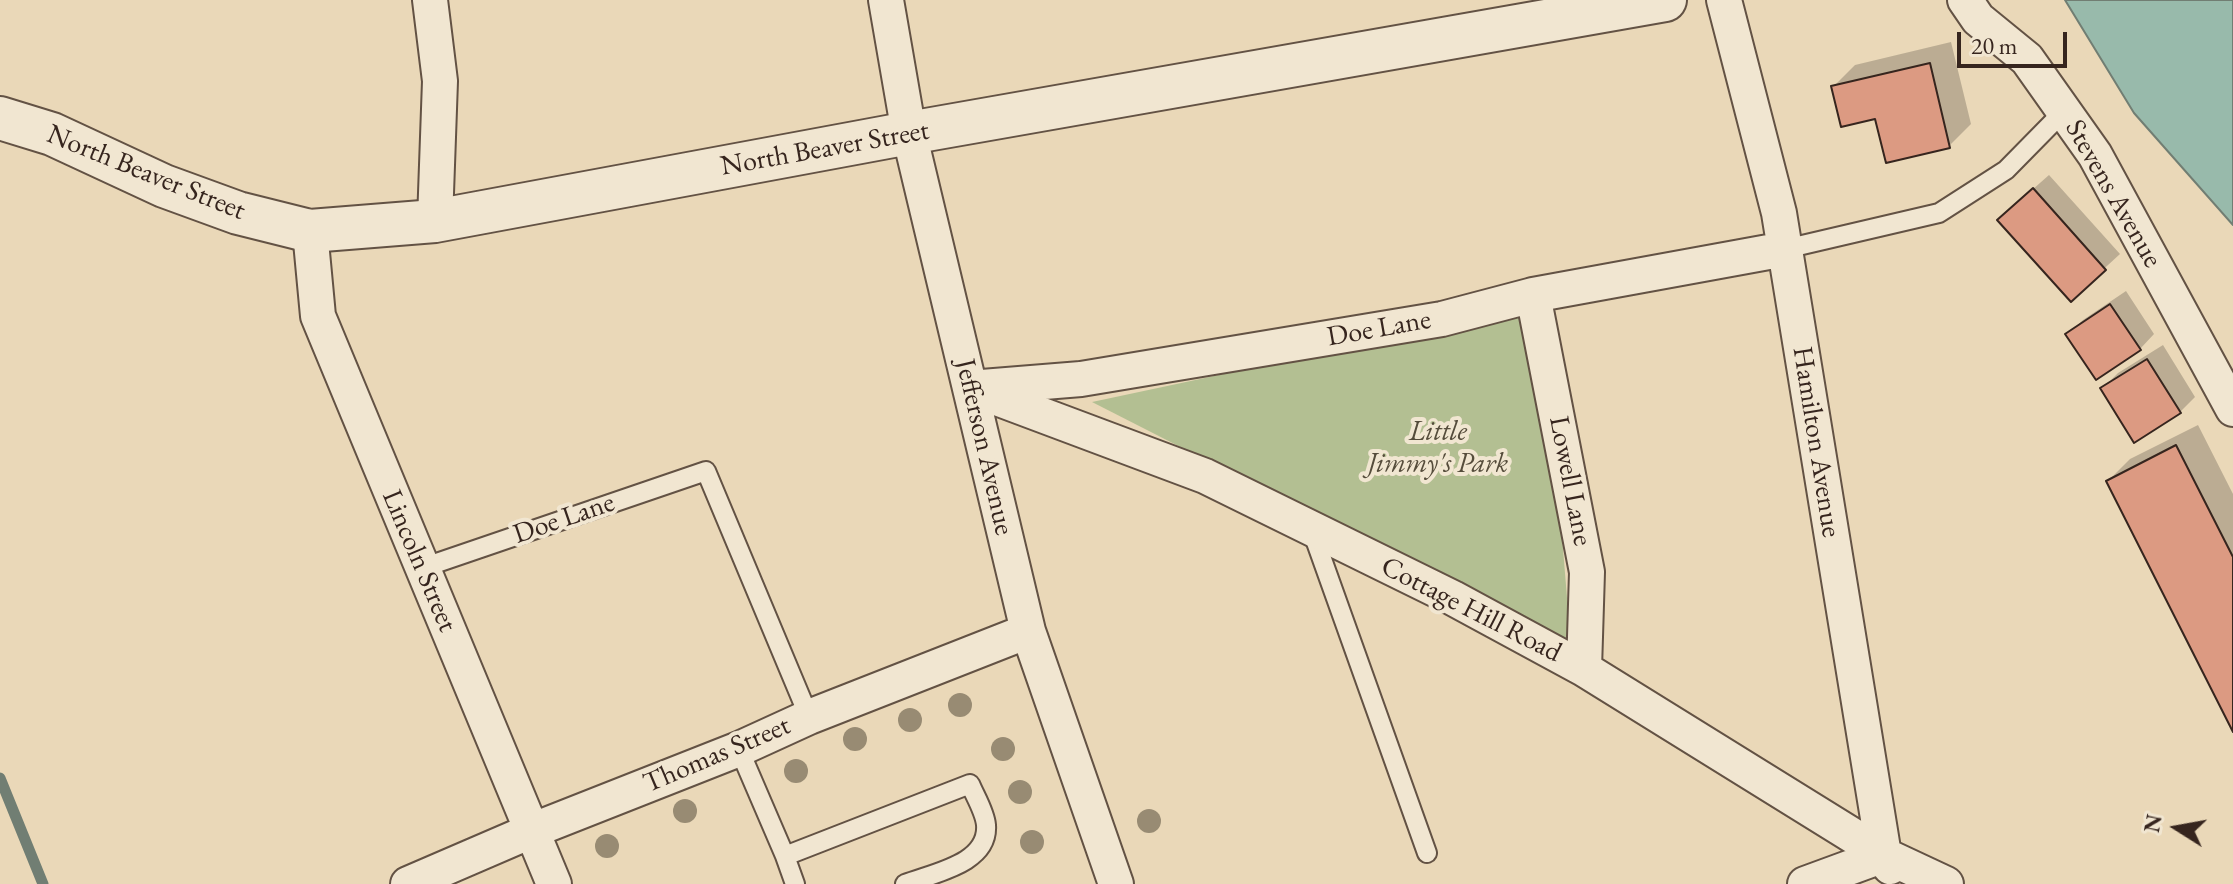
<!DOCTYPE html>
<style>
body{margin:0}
#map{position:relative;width:2233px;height:884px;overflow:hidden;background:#ead8b8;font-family:"EB Garamond",serif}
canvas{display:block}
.north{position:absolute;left:2137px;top:788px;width:80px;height:80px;-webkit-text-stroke:6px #f1e6d1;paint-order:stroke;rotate:281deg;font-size:22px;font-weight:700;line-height:32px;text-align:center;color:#36251e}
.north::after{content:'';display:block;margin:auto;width:28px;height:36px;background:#36251e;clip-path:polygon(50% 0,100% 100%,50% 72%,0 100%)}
.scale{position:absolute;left:1957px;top:32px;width:110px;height:36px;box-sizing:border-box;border:4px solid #36251e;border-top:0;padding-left:10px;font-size:24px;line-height:28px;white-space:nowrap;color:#36251e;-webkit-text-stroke:6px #f1e6d1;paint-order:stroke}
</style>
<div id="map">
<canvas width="2233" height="884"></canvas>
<div class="north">N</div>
<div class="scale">20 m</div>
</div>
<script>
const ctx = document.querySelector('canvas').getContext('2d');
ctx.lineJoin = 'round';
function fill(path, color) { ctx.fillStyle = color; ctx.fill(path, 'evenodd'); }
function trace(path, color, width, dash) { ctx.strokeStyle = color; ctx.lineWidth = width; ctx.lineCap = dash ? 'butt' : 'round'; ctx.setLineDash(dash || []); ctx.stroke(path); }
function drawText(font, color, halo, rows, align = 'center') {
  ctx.font = font + ' "EB Garamond",serif'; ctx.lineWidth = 8; ctx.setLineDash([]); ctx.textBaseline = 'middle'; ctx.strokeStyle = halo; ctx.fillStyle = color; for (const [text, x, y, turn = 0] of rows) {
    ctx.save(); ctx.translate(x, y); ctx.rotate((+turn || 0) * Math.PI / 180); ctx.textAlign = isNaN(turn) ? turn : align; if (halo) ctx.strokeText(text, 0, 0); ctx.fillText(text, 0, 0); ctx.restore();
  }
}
fill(new Path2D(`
 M1543,306L1571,646L1092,402Z`), '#b3bf92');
const water = new Path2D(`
 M2065,0H2233V225L2134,113Z`);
fill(water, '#98baab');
trace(water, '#717e73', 2);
fill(new Path2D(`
 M1951,42L1971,124L1949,146L1877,117L1834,86L1855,65Z
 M2049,175L2120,254L2071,299L2015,205Z
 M2126,291L2154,334L2140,349L2068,334L2083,320Z
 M2163,345L2195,397L2180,412L2103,388L2118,373Z
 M2198,425L2233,494V728L2108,481L2130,459Z`), '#0003');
trace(new Path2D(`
 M0,778L43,884`), '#717e73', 11);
const building = new Path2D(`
 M1930,63L1950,148L1886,163L1875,119L1841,127L1831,86Z
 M2033,188L2106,270L2071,302L1997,220Z
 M2110,304L2141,350L2096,380L2065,334Z
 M2147,359L2181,413L2134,443L2100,388Z
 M2176,445L2233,557V732L2106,481Z`);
fill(building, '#dc9a82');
trace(building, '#36251e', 2);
const service = new Path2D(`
 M1785,249L1939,213L2006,170L2064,111
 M1312,531L1427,853
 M422,568L706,471L809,717
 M739,749L785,856
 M795,884L785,856L970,784C975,796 985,812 986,825C989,864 933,873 905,884`);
const minor = new Path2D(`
 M430,0L440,81L435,221
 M886,0L909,133L1028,631L1116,884
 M1724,0L1779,213L1884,855L1890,867
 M1965,0L1978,19L2027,59L2095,155L2233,409
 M310,231L318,316L554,884
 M1533,295L1587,572L1584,669
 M982,387L1081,379L1442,319L1533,295L1785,249
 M970,388L1205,476L1453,598L1584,669L1884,855L1946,884
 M408,884L531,831L739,749L809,717L1028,631
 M1805,884L1884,855`);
const tertiary = new Path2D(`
 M0,118L52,134L164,186L238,213L310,231L435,221L909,133L1665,0`);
trace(service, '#635244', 22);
trace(minor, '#635244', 38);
trace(tertiary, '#635244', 46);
trace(service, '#f1e6d1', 18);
trace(minor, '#f1e6d1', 34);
trace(tertiary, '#f1e6d1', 42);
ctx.fillStyle = '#988b73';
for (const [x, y] of [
 [960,705],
 [910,720],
 [855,739],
 [1003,749],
 [796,771],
 [1020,792],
 [685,811],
 [1149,821],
 [1032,842],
 [607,846]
]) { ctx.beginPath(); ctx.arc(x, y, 12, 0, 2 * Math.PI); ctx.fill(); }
drawText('28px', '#36251e', '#f1e6d1', [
 ["North Beaver Street",825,149,-10],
 ["North Beaver Street",146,173,22],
 ["Stevens Avenue",2113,194,60],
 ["Doe Lane",1379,329,-10],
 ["Hamilton Avenue",1816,442,81],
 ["Jefferson Avenue",984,447,77],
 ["Lowell Lane",1570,481,79],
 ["Doe Lane",564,519,-19],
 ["Lincoln Street",419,561,67],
 ["Cottage Hill Road",1471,610,27],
 ["Thomas Street",717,755,-23]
]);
drawText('italic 28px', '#554c3b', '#f1e6d1', [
 ["Little",1438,432],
 ["Jimmy's Park",1438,464]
]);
</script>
